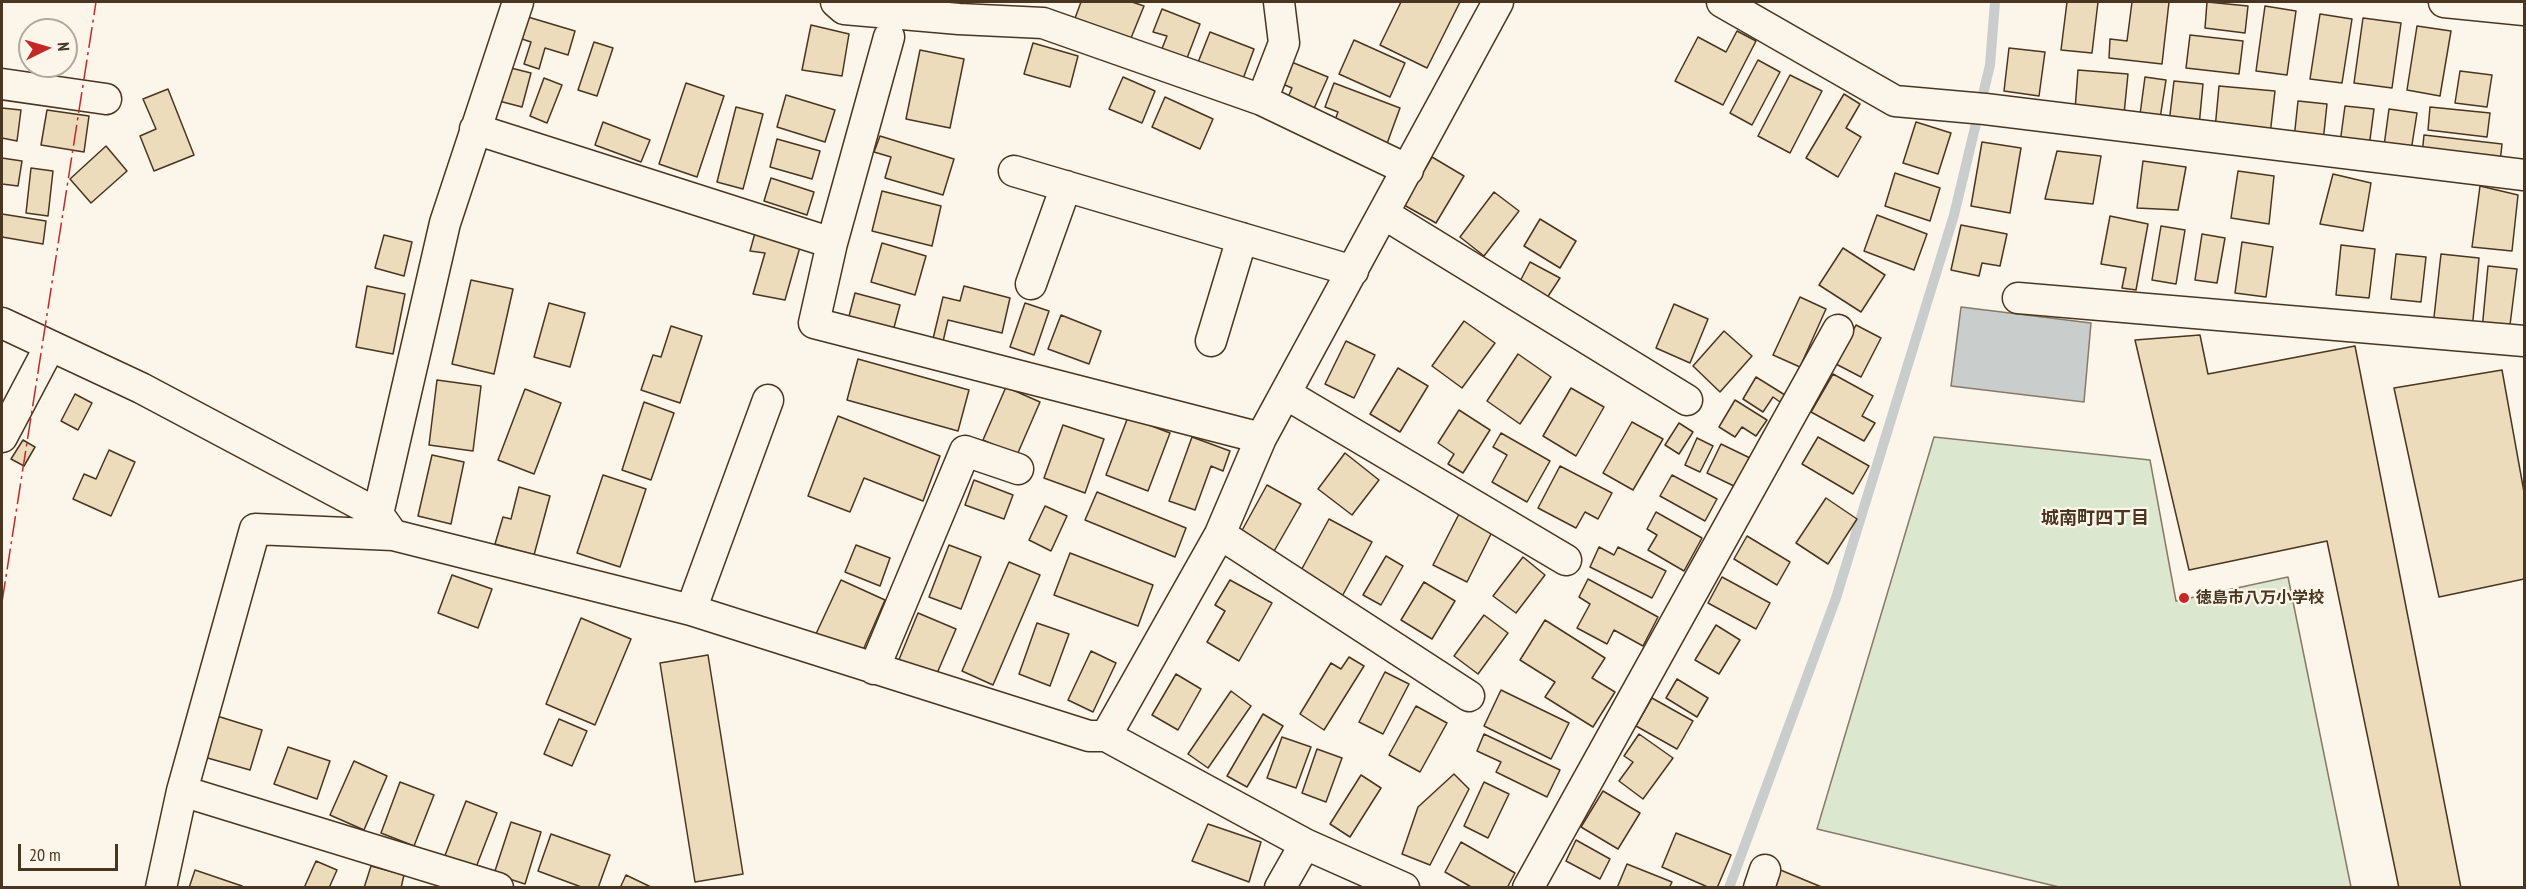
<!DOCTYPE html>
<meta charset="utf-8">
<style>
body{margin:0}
#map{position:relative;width:2526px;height:889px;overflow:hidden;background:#fbf6e9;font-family:"PT Sans Narrow",sans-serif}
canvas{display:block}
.frame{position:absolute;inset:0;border:3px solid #4a3520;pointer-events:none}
.north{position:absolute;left:18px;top:18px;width:60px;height:60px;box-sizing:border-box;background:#fbf6e9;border:2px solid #b4a999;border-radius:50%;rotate:85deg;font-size:16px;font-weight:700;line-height:24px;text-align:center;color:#4a3520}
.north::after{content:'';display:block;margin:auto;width:21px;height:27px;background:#c62828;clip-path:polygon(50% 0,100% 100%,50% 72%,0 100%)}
.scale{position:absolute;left:18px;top:844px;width:100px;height:27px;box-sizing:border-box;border:3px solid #4a3520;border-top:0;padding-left:8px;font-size:18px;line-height:21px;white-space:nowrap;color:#4a3520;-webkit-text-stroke:4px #fbf6e9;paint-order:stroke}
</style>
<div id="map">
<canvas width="2526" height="889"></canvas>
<div class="frame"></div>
<div class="north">N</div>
<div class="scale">20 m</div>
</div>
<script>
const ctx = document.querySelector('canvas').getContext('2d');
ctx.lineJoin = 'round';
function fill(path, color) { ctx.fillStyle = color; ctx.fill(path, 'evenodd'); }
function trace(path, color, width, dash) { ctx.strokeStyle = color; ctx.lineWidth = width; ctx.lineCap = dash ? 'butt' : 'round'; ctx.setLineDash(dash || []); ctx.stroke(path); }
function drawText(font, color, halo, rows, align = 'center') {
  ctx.font = font + ' "PT Sans Narrow","Noto Sans JP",sans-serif'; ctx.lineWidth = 4.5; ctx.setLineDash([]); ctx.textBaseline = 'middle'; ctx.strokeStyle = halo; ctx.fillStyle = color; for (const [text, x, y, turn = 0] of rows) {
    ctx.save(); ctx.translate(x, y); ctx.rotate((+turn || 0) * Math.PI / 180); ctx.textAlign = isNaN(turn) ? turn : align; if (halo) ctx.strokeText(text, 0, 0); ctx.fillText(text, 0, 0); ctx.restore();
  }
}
const green = new Path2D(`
 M1934,437L2150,460L2176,601L2288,577L2351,887H2059L1817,829Z`);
fill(green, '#dce7d0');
trace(green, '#887966', 1.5);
const water = new Path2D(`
 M1961,307L2091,323L2084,402L1951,386Z`);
fill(water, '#c9cecd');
trace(water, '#887966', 1.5);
trace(new Path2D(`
 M1729,888L1836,598L1954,215L1990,65L1995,2`), '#c9cecd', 10);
const building = new Path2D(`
 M1081,2H1132L1144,6L1129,43L1074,21Z
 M1401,2H1460L1427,68L1380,45Z
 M2067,2H2098L2092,53L2061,50Z
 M2132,2H2169L2162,64L2109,58L2110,39L2127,41Z
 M2207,2L2248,6L2245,33L2205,28Z
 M2265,6L2296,11L2287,75L2256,71Z
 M1162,9L1200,24L1184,66L1159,56L1167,36L1153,32Z
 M2320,14L2352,19L2342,83L2310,79Z
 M528,17L575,31L568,55L545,48L539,69L524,64L531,42L522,39Z
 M2363,18L2401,23L2392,88L2354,83Z
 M811,25L849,34L842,76L802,70Z
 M2417,26L2451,31L2440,96L2407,90Z
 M1737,31L1756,41L1723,105L1675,81L1698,37L1726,52Z
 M1210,32L1254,49L1240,87L1195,70Z
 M2190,35L2243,41L2239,74L2186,68Z
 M1354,40L1405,63L1390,97L1339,74Z
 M594,42L613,48L597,96L578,90Z
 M1033,43L1078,56L1070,87L1024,74Z
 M2009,48L2045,52L2039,96L2004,91Z
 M920,50L964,59L950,128L906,119Z
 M1758,60L1780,72L1752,125L1730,113Z
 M1289,61L1328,77L1312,113L1286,102L1292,88L1280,83Z
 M507,67L531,73L522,107L499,101Z
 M2078,70L2128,74L2124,114L2075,110Z
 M2460,71L2492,75L2487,107L2455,103Z
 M1790,75L1822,91L1790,153L1758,136Z
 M1123,77L1155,91L1142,123L1109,109Z
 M2145,77L2166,80L2159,125L2139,122Z
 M544,78L562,85L547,123L530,116Z
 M2174,81L2203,84L2199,126L2169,123Z
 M686,83L724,96L697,177L659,164Z
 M1334,83L1400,108L1385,149L1332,128L1338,112L1325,107Z
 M2219,86L2275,91L2270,135L2215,129Z
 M168,89L194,155L154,171L140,136L156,129L143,99Z
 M1844,94L1860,104L1846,128L1861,137L1838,177L1806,158Z
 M786,95L835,110L825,142L777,127Z
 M1165,97L1213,119L1200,149L1152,127Z
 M2298,101L2327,104L2323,142L2294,139Z
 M2345,106L2374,109L2369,147L2340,143Z
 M736,107L763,114L743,189L717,182Z
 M2430,107L2490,113L2487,137L2428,130Z
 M2,108L21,110L17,141L2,138Z
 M2389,109L2417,113L2411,151L2384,146Z
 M47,110L89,116L84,152L41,145Z
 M603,122L650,140L641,162L595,145Z
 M1916,122L1951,133L1938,174L1903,163Z
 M2424,135L2502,144L2500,163L2422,155Z
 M880,136L954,159L943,195L885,178L891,157L874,152Z
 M777,139L820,151L812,179L770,167Z
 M1982,142L2021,148L2010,213L1971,206Z
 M106,146L127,171L91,203L70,179Z
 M2057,151L2101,156L2093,204L2045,199Z
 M1432,157L1464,176L1436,223L1404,205Z
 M2,158L22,161L18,186L2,184Z
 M2143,161L2186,167L2178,210L2137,208Z
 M31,168L53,171L48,216L26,213Z
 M2238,171L2274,176L2269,224L2231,218Z
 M1895,173L1940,188L1930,221L1885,206Z
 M2333,174L2371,183L2363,231L2320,224Z
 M771,178L814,192L807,215L764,201Z
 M2480,186L2518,195L2512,251L2472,247Z
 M882,191L941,206L932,246L872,231Z
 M1494,192L1519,211L1484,256L1460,237Z
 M2,214L46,221L43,244L2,237Z
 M1877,215L1927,234L1914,270L1864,251Z
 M2110,216L2148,224L2136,290L2122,288L2126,268L2101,264Z
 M1540,219L1576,241L1560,268L1524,246Z
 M1961,225L2007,234L2000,266L1982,263L1979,276L1951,270Z
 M2161,226L2185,230L2176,284L2152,280Z
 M755,233L800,247L785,300L753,294L765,253L750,251Z
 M2202,234L2225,238L2217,283L2195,280Z
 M384,235L412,242L404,276L375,268Z
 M2242,242L2273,247L2266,297L2235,293Z
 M882,243L926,256L915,295L871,282Z
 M2341,245L2375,249L2369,298L2336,295Z
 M1843,248L1885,275L1861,312L1819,285Z
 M2396,254L2426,257L2421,302L2391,299Z
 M2441,254L2479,258L2472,330L2433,326Z
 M1530,262L1560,278L1543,304L1516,289Z
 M2488,266L2517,269L2509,333L2482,330Z
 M471,280L513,289L494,374L452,364Z
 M367,286L405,294L393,354L356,347Z
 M964,286L1010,298L1002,333L948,320L942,346L932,343L943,297L960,301Z
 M855,293L900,305L892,335L847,324Z
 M1800,297L1826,309L1800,367L1773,355Z
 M549,303L585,313L570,367L534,357Z
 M1025,303L1049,311L1034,355L1010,347Z
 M1674,304L1708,319L1690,363L1656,348Z
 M1061,315L1101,331L1089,364L1048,349Z
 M1464,321L1495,343L1462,388L1432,366Z
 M1856,325L1881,338L1861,377L1836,364Z
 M671,326L702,336L680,403L641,390L653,355L661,357Z
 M1724,331L1752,356L1720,392L1693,366Z
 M2200,335L2208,374L2355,346L2461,888H2399L2327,541L2189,570L2135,340Z
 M1346,341L1375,355L1354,398L1325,384Z
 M1518,354L1551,377L1520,424L1487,401Z
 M858,359L969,390L958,431L847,400Z
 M1398,368L1428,386L1400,432L1370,414Z
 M2502,370L2524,492V579L2439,597L2394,388Z
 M1833,374L1873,396L1862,416L1875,423L1864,441L1811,412Z
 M1756,377L1785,395L1780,402L1773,397L1763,412L1743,399Z
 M437,380L481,386L473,451L429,445Z
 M1006,387L1040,402L1017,455L983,440Z
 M1571,388L1604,407L1576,456L1543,436Z
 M525,389L561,403L534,474L498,460Z
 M75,394L92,403L78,430L61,421Z
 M1735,400L1767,420L1756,436L1742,427L1735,437L1719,427Z
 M644,402L674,413L651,480L622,470Z
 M1459,410L1490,430L1463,473L1448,464L1454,454L1438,443Z
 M838,416L940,456L923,501L864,478L850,512L808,496Z
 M1128,417L1170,433L1148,491L1106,475Z
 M1632,422L1663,439L1633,490L1603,473Z
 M1679,423L1693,432L1679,454L1665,445Z
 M1063,425L1104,439L1085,493L1044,478Z
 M1501,433L1550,461L1527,502L1492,482L1507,455L1493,447Z
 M1192,437L1230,451L1223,471L1211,466L1195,510L1169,501Z
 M1818,437L1869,466L1853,494L1802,464Z
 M1697,438L1713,446L1700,472L1685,465Z
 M23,440L35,447L24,466L11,459Z
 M1721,444L1750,458L1736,487L1707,473Z
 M109,450L135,462L111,516L73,499L84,474L96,479Z
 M1345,453L1379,480L1352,515L1318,489Z
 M432,455L464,462L451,524L418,516Z
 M1560,466L1612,493L1598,519L1585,512L1576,528L1538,508Z
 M603,475L646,489L620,567L577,553Z
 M1672,475L1717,499L1705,521L1660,496Z
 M974,480L1013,495L1004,519L965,505Z
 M1267,485L1301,504L1273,553L1240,534Z
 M519,487L550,496L534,555L495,544L503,517L511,519Z
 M1097,492L1186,528L1175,557L1085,520Z
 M1826,498L1857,519L1828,564L1796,543Z
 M1045,506L1067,516L1051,551L1029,540Z
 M1656,512L1702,538L1684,571L1648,550L1657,535L1647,529Z
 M1459,514L1492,532L1467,582L1433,565Z
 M1329,519L1372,542L1340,600L1298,576Z
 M1747,536L1790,562L1777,585L1734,559Z
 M856,545L890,558L880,586L845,572Z
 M949,545L981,557L961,609L929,597Z
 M1599,547L1614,555L1618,547L1666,571L1652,598L1590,567Z
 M1070,553L1153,585L1138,626L1054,595Z
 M1386,556L1403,566L1381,605L1363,595Z
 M1523,557L1545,575L1516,613L1493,596Z
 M1009,562L1040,575L993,685L962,671Z
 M452,575L492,589L478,628L438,613Z
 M1722,577L1770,603L1756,629L1708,603Z
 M1588,579L1658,617L1643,646L1614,630L1607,644L1577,628L1590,604L1579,597Z
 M841,580L885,600L860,657L815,636Z
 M1230,580L1272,603L1239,661L1207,642L1225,611L1215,605Z
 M1424,582L1455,601L1432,639L1401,620Z
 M918,613L956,629L935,678L898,662Z
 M1484,615L1508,633L1478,674L1454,656Z
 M581,618L631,639L595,725L546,704Z
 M1545,620L1605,658L1592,678L1615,692L1593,727L1545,697L1555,682L1520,660Z
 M1037,623L1069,634L1050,686L1019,674Z
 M1716,625L1740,640L1719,674L1695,660Z
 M1091,651L1116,663L1093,712L1068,700Z
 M708,655L743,874L695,882L660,663Z
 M1349,657L1364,666L1324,730L1300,714L1331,663L1341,669Z
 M1385,672L1409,684L1383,734L1359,722Z
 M1176,674L1201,689L1178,730L1152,715Z
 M1677,679L1708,698L1697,717L1666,698Z
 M1501,690L1569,723L1551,759L1484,726Z
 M1231,691L1251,706L1208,768L1188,754Z
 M1652,698L1693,721L1677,749L1636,726Z
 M1416,706L1447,723L1420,772L1389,755Z
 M1263,714L1283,726L1247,787L1227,776Z
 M217,716L262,730L250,770L204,757Z
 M559,719L587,731L572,766L544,754Z
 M1484,734L1560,770L1547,797L1496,772L1501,762L1477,751Z
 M1639,734L1673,758L1643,799L1619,781L1633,762L1624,756Z
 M1282,737L1311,747L1296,788L1267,778Z
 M288,747L330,761L317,799L274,784Z
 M1317,749L1342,758L1326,802L1302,793Z
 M354,761L387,776L364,830L330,815Z
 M1454,774L1469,789L1430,865L1402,854L1418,807Z
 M1361,775L1381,788L1350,837L1330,824Z
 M400,782L434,795L414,846L381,833Z
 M1484,782L1509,794L1488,838L1464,826Z
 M1603,791L1640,813L1618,849L1581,827Z
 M466,801L497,813L475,870L444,858Z
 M511,822L541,832L525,884L494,874Z
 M1208,824L1261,842L1249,882L1192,861Z
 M1676,833L1731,855L1717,888H1710L1662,867Z
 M551,834L610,855L598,888H584L538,871Z
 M1576,840L1610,859L1600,879L1566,861Z
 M1461,842L1515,873L1507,888H1473L1445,872Z
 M316,861L337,870L329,888H304Z
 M1627,864L1672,882L1669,888H1617Z
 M371,866L404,875L401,888H364Z
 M1778,869L1824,888H1779L1772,884Z
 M195,870L242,886L241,888H189Z
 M626,875L653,888H620Z`);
fill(building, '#ecdcbc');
trace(building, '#4a3520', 1.5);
const street = new Path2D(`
 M836,2L844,9L959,19L1043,23L1262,100
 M1279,2L1284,43L1262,100L1408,170
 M1722,2L1895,101L1985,109L2524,175
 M2444,2L2524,10
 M889,37L832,243L814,323L1261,438
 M2,84L106,99
 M475,129L832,243
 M1014,171L1353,271
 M1384,214L1687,400
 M1031,284L1066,186
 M2018,298L2524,341
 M2,323L141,388L378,514L393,535L691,610L1089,736H1106L1305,844L1404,888
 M1211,341L1242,238
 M1286,394L1566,560
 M2,437L50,346
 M378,514L445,223L518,2
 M1220,534L1469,696
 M691,610L768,400
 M874,669L965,451L1018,469
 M1106,736L1220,534L1261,438L1498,2
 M182,791L255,529L393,535
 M161,888L182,791L498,888
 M1280,888L1305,844
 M1528,888L1838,330
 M1759,888L1765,870`);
trace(street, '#4a3520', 33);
trace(street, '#fbf6e9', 30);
trace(new Path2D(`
 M2,602L96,2`), '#c62828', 1.5, [21, 4.5, 3, 4.5]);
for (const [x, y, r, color] of [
 [2184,598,6,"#c62828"]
]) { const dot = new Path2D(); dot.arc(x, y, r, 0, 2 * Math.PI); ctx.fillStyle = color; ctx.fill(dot); trace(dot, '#fbf6e9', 2); }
drawText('bold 16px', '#4a3520', '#fbf6e9', [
 ["徳島市八万小学校",2196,598]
], 'left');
drawText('bold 18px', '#4a3520', '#fbf6e9', [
 ["城南町四丁目",2095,519]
]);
</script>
